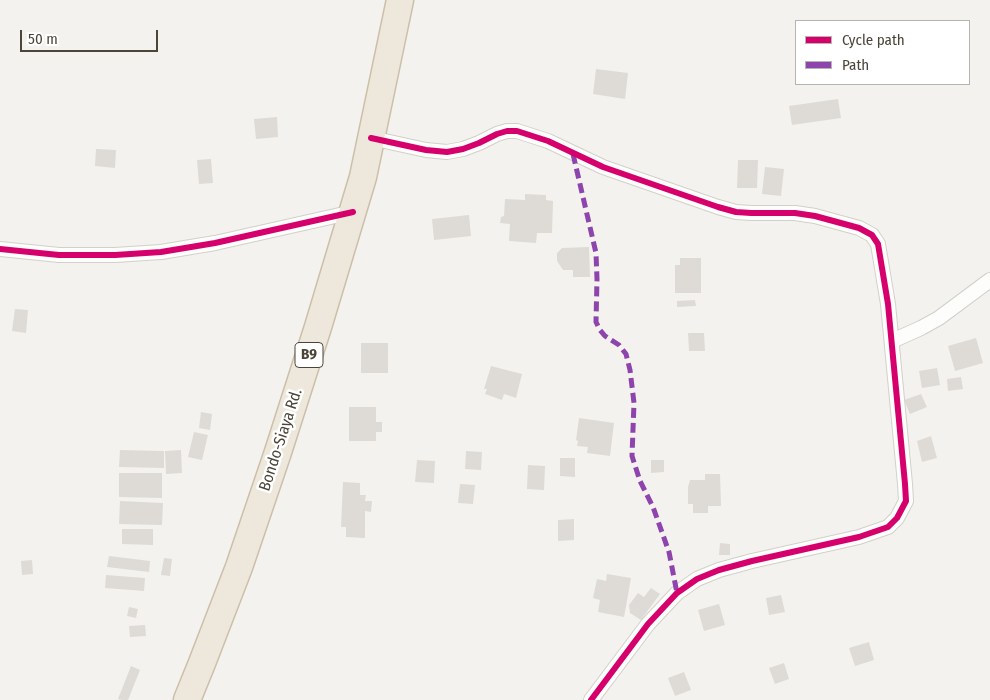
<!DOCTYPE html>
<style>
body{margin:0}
#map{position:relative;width:990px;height:700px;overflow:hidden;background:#f4f2ee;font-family:"Fira Sans Condensed",sans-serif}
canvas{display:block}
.legend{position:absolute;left:795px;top:20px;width:175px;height:65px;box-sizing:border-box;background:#fff;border:1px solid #b7b4b0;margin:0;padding:6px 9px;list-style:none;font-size:15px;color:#4b4439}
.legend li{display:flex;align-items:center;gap:10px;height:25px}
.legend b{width:25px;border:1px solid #b7b4b0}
.scale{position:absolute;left:20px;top:30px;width:138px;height:22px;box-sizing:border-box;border:2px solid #4b4439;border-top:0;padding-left:6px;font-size:15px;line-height:18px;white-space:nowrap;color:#4b4439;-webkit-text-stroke:4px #fff;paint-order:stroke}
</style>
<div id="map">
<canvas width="990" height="700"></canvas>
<ul class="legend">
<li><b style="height:6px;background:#d6006c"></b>Cycle path</li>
<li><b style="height:6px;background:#8e44ad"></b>Path</li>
</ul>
<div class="scale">50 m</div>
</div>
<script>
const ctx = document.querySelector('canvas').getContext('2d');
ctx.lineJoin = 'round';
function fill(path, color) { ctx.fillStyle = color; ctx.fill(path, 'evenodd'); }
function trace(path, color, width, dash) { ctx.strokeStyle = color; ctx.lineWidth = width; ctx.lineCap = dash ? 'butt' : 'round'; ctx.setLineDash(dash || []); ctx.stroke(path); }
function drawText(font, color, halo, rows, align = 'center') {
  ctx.font = font + ' "Fira Sans Condensed",sans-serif'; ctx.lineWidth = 5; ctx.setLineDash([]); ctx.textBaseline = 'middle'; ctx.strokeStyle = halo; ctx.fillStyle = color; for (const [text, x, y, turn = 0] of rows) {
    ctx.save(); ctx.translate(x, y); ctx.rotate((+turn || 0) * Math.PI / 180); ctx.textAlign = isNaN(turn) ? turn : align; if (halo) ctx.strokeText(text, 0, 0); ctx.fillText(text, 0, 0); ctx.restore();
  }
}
fill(new Path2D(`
 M596,69L628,73L625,99L593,94Z
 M838,99L841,118L792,125L789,106Z
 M277,117L278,137L256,139L254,119Z
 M96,149L116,150L115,168L95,166Z
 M211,159L213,183L199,184L197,160Z
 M738,160H758L757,188H737Z
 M765,167L784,169L781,196L762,194Z
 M525,194L546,195V200L553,201L552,233H537L536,243L509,241L510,224L500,223L501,217L504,216L505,199L525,200Z
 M469,215L471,236L434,240L432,219Z
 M589,247L590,277H573V270H563L557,261V253L562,248Z
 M680,258H701V293H675V265H680Z
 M695,300L696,306L677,307V301Z
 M15,309L28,310L26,333L12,331Z
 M688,333H704L705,351H689Z
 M976,338L983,363L955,371L948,346Z
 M361,343H388V373H361Z
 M491,366L522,374L516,398L504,394L502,400L485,394L487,389H484Z
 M937,368L940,385L922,388L919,371Z
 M961,377L963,389L948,391L947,379Z
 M921,394L927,407L910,414L904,400Z
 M349,407H376V422H382V432H376V441H349Z
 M201,412L212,414L210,430L199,428Z
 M579,418L614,423L610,456L587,453L588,447L577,446L578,441L576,440Z
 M194,432L208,435L202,460L188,457Z
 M931,436L937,458L922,462L917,441Z
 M120,450L164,451V468L119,467Z
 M181,450L182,473L166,474L165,451Z
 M466,451L482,452L481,470L465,469Z
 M560,458H575V477L560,476Z
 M417,460L435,461L434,483L415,482Z
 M651,460H664V472L651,473Z
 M528,465L545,466L544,490L527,489Z
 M119,473H162V498L119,497Z
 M705,474H720L721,506H708V513H693V504H688V487L690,480H705Z
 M343,482L360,483V495H366L365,501H372L371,512L365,511V538L346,537V527H341Z
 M460,484L475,485L473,504L458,503Z
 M120,501L163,503L162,525L119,524Z
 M574,519V540L558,541V520Z
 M122,529H153V545L122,544Z
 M720,543L730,544V555H719Z
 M109,556L150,561L149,572L107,567Z
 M164,558L172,559L170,576L161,575Z
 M32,560L33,574L22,575L21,561Z
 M607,574L631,578L624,617L598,612L600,600L593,598L597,579L606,581Z
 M106,575L145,578L144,591L105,588Z
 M651,588L660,594L641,620L630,613L629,605L638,593L644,597Z
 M781,595L785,612L769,615L766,598Z
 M719,604L725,625L704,631L698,610Z
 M129,607L138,609L136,618L127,616Z
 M145,625L146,636L130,637L129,626Z
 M869,642L874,660L855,666L849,648Z
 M784,663L789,679L775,684L769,668Z
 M131,666L140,670L128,700H122L118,699Z
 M684,672L691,690L675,696L668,678Z`), '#dedbd6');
const street = new Path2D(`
 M371,138L426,150L447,152L463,149L479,143L497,134L507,131H517L548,141L603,167L718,207L736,212L751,213H795L815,216L859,228L872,235L878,244L888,304L905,484L906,501L897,518L888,527L859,537L752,561L719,570L697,579L677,593L648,624L591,700
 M0,249L59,255H115L161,252L215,243L353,212
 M892,341L921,328L939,318L990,280`);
const highway = new Path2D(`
 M187,700L202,663L239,567L278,452L318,327L363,177L400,0`);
trace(street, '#d2d0cb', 16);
trace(highway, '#ccbfa9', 29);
trace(street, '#fdfdfc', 14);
trace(highway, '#ede8db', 26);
trace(new Path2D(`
 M573,154L596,253L597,279L596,322L600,330L605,336L619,345L626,354L630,370L634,403L632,456L640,481L653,507L669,552L677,593`), '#8e44ad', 5, [10, 5]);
trace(new Path2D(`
 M371,138L426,150L447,152L463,149L479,143L497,134L507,131H517L548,141L603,167L718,207L736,212L751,213H795L815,216L859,228L872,235L878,244L888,304L905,484L906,501L897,518L888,527L859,537L752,561L719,570L697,579L677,593L648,624L591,700
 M0,249L59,255H115L161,252L215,243L353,212`), '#d6006c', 6);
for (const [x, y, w] of [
 [309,355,28]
]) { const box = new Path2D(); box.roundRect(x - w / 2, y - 12.5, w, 25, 4); ctx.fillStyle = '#fff'; ctx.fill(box); trace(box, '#4b4439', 1); }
drawText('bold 15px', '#4b4439', null, [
 ["B9",309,355]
]);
drawText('16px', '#4b4439', '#fff', [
 ["Bondo-Siaya Rd.",281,440,-72]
]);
</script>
